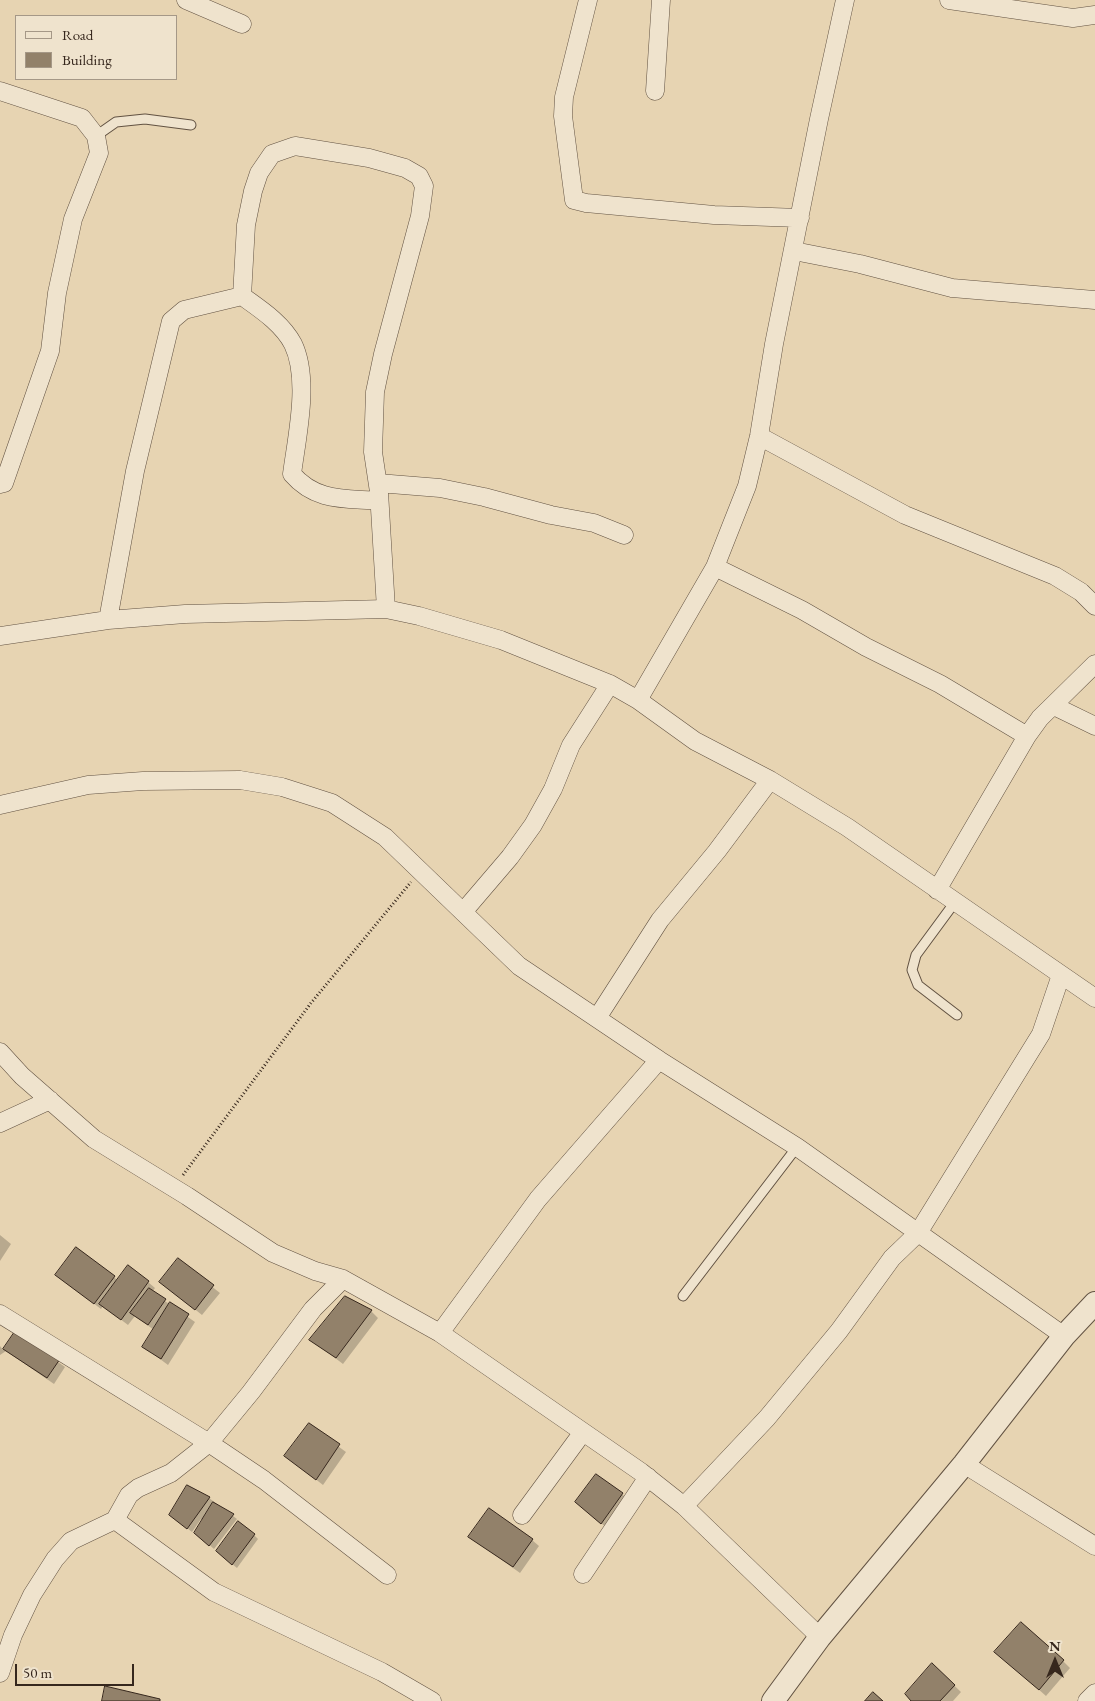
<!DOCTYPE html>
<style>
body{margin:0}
#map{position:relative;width:1095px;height:1701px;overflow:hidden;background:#e7d4b2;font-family:"EB Garamond",serif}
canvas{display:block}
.legend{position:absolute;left:15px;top:15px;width:162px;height:65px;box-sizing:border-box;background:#efe3cd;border:1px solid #a59887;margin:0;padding:6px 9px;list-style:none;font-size:15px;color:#36271d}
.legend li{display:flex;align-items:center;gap:10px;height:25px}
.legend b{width:25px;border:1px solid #a59887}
.north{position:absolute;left:1030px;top:1636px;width:50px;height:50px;-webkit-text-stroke:4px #efe3cd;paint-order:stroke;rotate:0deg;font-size:14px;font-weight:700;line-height:20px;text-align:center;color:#36271d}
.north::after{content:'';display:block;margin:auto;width:18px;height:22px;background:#36271d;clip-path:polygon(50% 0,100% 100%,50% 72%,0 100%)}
.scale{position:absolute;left:15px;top:1664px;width:119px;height:22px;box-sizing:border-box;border:2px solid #36271d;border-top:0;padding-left:6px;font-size:15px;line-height:18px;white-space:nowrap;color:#36271d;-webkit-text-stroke:4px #efe3cd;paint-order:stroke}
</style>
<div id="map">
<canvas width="1095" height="1701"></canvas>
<ul class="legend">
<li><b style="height:6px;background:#efe3cd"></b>Road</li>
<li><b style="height:14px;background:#92816a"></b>Building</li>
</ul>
<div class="north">N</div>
<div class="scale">50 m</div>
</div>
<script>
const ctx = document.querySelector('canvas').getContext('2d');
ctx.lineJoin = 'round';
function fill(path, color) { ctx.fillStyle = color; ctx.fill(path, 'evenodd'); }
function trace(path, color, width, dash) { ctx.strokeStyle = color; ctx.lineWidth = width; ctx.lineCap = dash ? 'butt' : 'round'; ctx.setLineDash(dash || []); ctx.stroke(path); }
fill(new Path2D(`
 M0,1235L11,1244L0,1261Z
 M178,1260L220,1293L202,1315L161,1282Z
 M56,1275L114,1277L118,1281L148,1282L155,1288L152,1292L195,1322L168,1365L144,1347L154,1330L135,1316L128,1325L103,1306L101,1309Z
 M371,1311L378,1318L343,1364L310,1339Z
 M16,1332L65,1367L54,1384L6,1351L0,1355V1346L3,1350Z
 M309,1425L346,1452L323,1485L286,1456Z
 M622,1494L629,1501L608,1529L583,1508Z
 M209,1498L237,1519L214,1549L200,1537L203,1521L201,1519L192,1532L170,1515Z
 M254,1535L258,1539L237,1568L222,1556Z
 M470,1537L532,1540L539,1546L520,1573Z
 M1003,1658L1063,1661L1070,1668L1046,1696Z
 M932,1664L961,1692L953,1701H912Z`), '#0003');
const building = new Path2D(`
 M76,1247L115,1276L94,1304L55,1275Z
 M178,1258L214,1285L195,1310L159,1282Z
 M128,1265L149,1281L121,1320L99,1304Z
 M149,1288L166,1299L148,1325L130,1313Z
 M345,1296L372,1310L336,1358L309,1340Z
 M170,1302L189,1314L161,1359L142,1347Z
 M16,1330L60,1359L47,1378L3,1349Z
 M309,1423L340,1444L316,1480L284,1456Z
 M596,1474L623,1493L601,1524L575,1502Z
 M187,1485L210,1497L187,1529L169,1515Z
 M213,1502L234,1514L209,1546L194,1533Z
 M489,1508L533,1539L513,1567L468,1537Z
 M238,1521L255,1534L232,1565L216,1551Z
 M1021,1622L1064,1660L1039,1690L994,1652Z
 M932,1663L955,1685L940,1701H911L905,1694Z
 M105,1686L160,1699V1701H102Z
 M873,1692L883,1701H865Z`);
fill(building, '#92816a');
trace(building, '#36271d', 1);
const service = new Path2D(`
 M96,136L116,122L145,119L191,125
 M955,902L916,955L912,970L918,985L957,1015
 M683,1296L797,1147`);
const minor = new Path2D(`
 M186,0L242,24
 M588,0L564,97L563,116L574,200L586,203L714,215L800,218
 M949,0L1073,18L1095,15
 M0,91L82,118L96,136L99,153L73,219L57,293L50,351L4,483L0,484
 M655,91L661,0
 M794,251L860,264L952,288L1095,300
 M242,296L246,225L253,191L259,173L272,154L295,146L369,158L405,168L419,176L424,186L420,216L383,354L375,392L373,452L379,492L386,609
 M759,436L905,515L1055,576L1081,592L1095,606
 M378,483L440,488L484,497L551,515L594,523L624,535
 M715,567L802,610L866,647L940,684L1027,736
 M108,620L135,471L171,321L184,310L242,296C260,309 282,323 293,344C310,379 297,436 292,474C316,502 345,498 379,501
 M0,636L108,620L185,614L386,609L419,616L501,640L610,684L638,700L695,741L770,780L847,827L1095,998
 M638,700L715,567L747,486L759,436L774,344L819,119L845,0
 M1054,706L1095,726
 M0,805L88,785L143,781L240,780L282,787L332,803L385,837L519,966L659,1060L797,1147L1064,1336
 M937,890L1027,736L1040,718L1095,664
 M463,912L510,857L533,825L553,789L571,745L610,684
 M597,1018L660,920L717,851L770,780
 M0,1052L22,1076L94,1139L187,1196L273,1253L315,1271L343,1279L440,1333L641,1472L684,1506L820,1637
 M0,1123L50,1100
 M0,1314L209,1443L264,1480L387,1575
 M440,1333L538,1199L659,1060
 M964,1464L1095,1546
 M684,1506L767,1418L839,1331L892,1258L918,1233L1041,1034L1061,975
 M522,1515L583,1432
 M115,1520L214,1592L382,1672L432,1701
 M583,1574L648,1477
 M0,1673L13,1635L32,1595L55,1559L71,1541L115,1520L129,1495L138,1488L171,1473L209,1443L251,1392L313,1309L343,1279
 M1087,1701L1095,1693`);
const tertiary = new Path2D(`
 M773,1701L820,1637L964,1464L1064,1336L1095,1303`);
trace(service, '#625242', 11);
trace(minor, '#625242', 19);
trace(tertiary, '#625242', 24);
trace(new Path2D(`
 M183,1175L311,1003L411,882`), '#36271d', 3, [1, 2.5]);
trace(service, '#efe3cd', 9);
trace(minor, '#efe3cd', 18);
trace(tertiary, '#efe3cd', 22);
</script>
